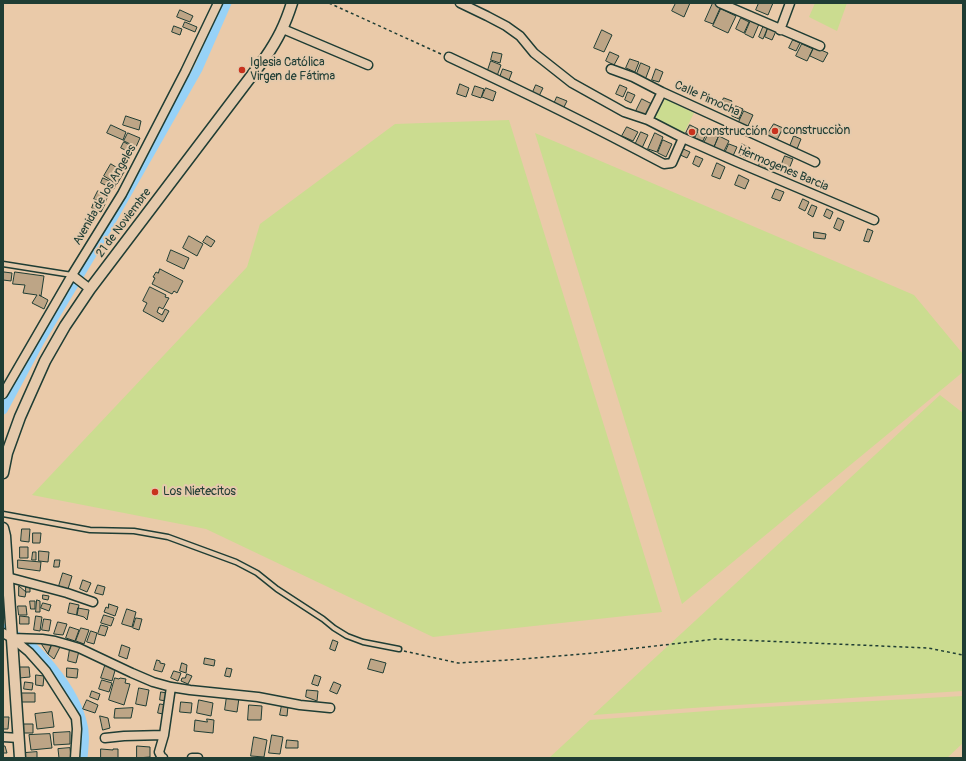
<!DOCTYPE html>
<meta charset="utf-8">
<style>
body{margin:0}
#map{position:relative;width:966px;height:761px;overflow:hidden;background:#eacaa9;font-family:Pangolin,sans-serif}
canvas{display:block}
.frame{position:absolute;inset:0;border:4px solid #1f3d34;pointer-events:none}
</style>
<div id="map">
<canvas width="966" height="761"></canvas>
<div class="frame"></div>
</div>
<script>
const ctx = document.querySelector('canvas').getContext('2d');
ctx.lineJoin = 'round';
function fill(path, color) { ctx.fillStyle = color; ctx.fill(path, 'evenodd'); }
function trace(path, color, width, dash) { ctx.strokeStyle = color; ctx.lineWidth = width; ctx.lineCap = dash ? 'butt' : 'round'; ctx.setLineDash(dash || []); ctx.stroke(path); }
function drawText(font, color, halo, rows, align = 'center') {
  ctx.font = font + ' Pangolin,sans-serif'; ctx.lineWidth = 4; ctx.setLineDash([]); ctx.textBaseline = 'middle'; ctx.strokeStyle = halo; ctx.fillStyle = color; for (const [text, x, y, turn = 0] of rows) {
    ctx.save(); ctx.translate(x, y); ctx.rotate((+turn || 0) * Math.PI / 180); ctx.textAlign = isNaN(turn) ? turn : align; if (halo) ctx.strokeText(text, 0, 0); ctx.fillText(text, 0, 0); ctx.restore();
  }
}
fill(new Path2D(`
 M815,3H847L837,31L809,17Z
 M665,99L694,113L684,133L655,118Z
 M509,120L662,612L433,637L206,529L32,495L247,267L260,224L395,124Z
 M535,133L914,295L963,354V372L682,604Z
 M940,395L963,413V691L721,706L593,715Z
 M963,696V743L947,758H549L590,720L746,708Z`), '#cbdc90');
trace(new Path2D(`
 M3,410L39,343L100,241L198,69L227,3
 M3,628C12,633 21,638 29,644C35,648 40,654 45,659C61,677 76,698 82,721C86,733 84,746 83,758`), '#97d2f7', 9);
const building = new Path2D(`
 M676,3H690L684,17L672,11Z
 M713,3L721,6L713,24L705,21Z
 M759,3H773L768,15L756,10Z
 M721,9L736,16L728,33L713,26Z
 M180,10L193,16L190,22L177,17Z
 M741,18L749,22L744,33L736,29Z
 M751,20L759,24L753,38L745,34Z
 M185,22L197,27L195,32L183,27Z
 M764,25L768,27L763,39L759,37Z
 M174,26L182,29L180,35L172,32Z
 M768,28L776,31L772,40L765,37Z
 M602,30L612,35L604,52L594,48Z
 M793,40L800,43L796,51L789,48Z
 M802,44L813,49L807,61L796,56Z
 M814,47L828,53L823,62L810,56Z
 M493,52L502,54L500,63L491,60Z
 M610,52L619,56L614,65L606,61Z
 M630,59L639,62L635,72L626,68Z
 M491,61L501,65L497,76L487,73Z
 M641,63L650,67L645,80L636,76Z
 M503,69L512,72L509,80L500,77Z
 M656,69L663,72L659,82L652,80Z
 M460,84L469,88L466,97L457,94Z
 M536,85L543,88L539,96L533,92Z
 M620,85L627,88L623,97L616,94Z
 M475,86L484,89L481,98L472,95Z
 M486,88L496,92L493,101L482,97Z
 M628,92L635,95L631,103L625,100Z
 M557,97L567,101L563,109L554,104Z
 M724,98L732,101L727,111L719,108Z
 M642,99L652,104L647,116L636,111Z
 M736,106L743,109L739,119L732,116Z
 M744,111L753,115L747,128L738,124Z
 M126,116L141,121L139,130L123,125Z
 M774,124L783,128L777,140L767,135Z
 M111,125L126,132L123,140L107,133Z
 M690,125L698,129L694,137L686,133Z
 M627,127L638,132L633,141L622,136Z
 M699,130L706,134L703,141L695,138Z
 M710,131L719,135L714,147L704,143Z
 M641,132L648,135L642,148L635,145Z
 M128,133L140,138L136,147L124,141Z
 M655,133L663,137L657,152L648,149Z
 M719,136L729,141L723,153L714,148Z
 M794,136L801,139L797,149L790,146Z
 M663,140L672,144L666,157L658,153Z
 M124,142L133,147L131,153L121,148Z
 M729,144L737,147L733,156L725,153Z
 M742,144L750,148L746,158L738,154Z
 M681,148L690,152L687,158L678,154Z
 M696,156L703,159L699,167L693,164Z
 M785,156L793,159L789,169L781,166Z
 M762,158L768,161L764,170L758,168Z
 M717,163L725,167L720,179L712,176Z
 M111,164L124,172L117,184L104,176Z
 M739,175L749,180L745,189L735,185Z
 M103,178L116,184L114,189L101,183Z
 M776,189L784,192L780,201L772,198Z
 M98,191L108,196L105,203L94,199Z
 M803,199L809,202L805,211L799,208Z
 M95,200L105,204L101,212L92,208Z
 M812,205L817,207L813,217L808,214Z
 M827,209L833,212L830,219L824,216Z
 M91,212L97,215L94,222L88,219Z
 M838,218L844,221L840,231L834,228Z
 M868,229L873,231L869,242L864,241Z
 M814,232L826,234L825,239L814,238Z
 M189,236L203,244L197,256L183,248Z
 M207,236L215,241L211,247L203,242Z
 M171,250L189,258L184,269L167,261Z
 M160,269L183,281L177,293L174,291L172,294L152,284L155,278L153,277L156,272L158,273Z
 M4,272L12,273L11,281L3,280Z
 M15,272L44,276L41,296L39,295L48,300L44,309L32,303L37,295L23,293L25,285L13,284Z
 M150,287L166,295L165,297L169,298L163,309L159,307L157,312L162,315L165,309L169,311L163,322L143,311L147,303L143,301Z
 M22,529H30L29,542L21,541Z
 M33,533H41L40,543H33Z
 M20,547H28V558H20Z
 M39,551L49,552L48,562L39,561Z
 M33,552H36V560H32Z
 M18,560L41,562L40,571L18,568Z
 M55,560H60L59,567H54Z
 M63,573L72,576L68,589L59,586Z
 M83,580L91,583L87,592L80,589Z
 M98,585L105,587L103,595L95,593Z
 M19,586L26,592L25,597L19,596Z
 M26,587H30V592H26Z
 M43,595L49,596L48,600L43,599Z
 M37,600L40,601V612H36Z
 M30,601H35V609H31Z
 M43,603L51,605L49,611L41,608Z
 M70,603L79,605L77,615L68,613Z
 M109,604L118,607L115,616L104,612L106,607L108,608Z
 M18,606H26L27,615H19Z
 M78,608L89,610L87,620L84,617L77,615Z
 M127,609L136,612L132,627L122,624Z
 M104,615L114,618L111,626L101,623Z
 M20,616L29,617V624H20Z
 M36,616L42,617L40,631L34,630Z
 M136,618L142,619L139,630L133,628Z
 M44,619L51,620L49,631L42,630Z
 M58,622L67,624L63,635L54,634Z
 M101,625L108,627L105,636L98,634Z
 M70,627L79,630L75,641L66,638Z
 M81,628L89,630L84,644L76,641Z
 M91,631L97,633L94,644L87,642Z
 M333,640L338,642L335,651L330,649Z
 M43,642L52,644L48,654L42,645Z
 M52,644L60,647L54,659L48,654Z
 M122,645L130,648L127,659L119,656Z
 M70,649L79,651L76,663L68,661Z
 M205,658L215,660L214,666L204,664Z
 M371,659L386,663L383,673L368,669Z
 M157,660L160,661V663L165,664L162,672L154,670Z
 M106,663L116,667L112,681L101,678Z
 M182,663L187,665L186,673L180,671Z
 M18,667H29L30,677L19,678Z
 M67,668L78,669L77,678L67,677Z
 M227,668L232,669L230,677L225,676Z
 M174,671L181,673L178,681L171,678Z
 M187,674L192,676L188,684L181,681L182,678H185Z
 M36,675L44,676L43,686L36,685Z
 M315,675L321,677L318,686L312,684Z
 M115,678L119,679L120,678L126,679L125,683L130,684L124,705L109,700Z
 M102,680L112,683L109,692L99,689Z
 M25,682L33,683L32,690L24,689Z
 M334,682L341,685L337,694L330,691Z
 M139,688L149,690L146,706L136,704Z
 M307,690L318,691L317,701L306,697Z
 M92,691L100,694L98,700L90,697Z
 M161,692L167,693L166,701L160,700Z
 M22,693H35V702H22Z
 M227,696L239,698L237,712L225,710Z
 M87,700L98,705L95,713L83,709Z
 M199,700L213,703L211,716L197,713Z
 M181,702L192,703L191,713L180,712Z
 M160,704L166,705L163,714L158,713Z
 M249,705L262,706L261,720H248Z
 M282,705L288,706L287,716L280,715Z
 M133,708L131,718H114L115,709Z
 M52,712L54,727L37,729L35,714Z
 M100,716L108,718L110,728L103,730Z
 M3,717H9L8,729H3Z
 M207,719L214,720L213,733L194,731L195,720L207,722Z
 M24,724H33V733H24Z
 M70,732V744L54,745L53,733Z
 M50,734L52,748L31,750L29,735Z
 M272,735L283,737L280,754L269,753Z
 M254,737L267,740L264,757L251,756Z
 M287,740L298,741V748H286Z
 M3,746H5L7,753H3Z
 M137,746L150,747V757L137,758Z
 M70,748L71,758H59L58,749Z
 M101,749L113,750V749H118V758H101Z
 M37,752V758H25V753Z`);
fill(building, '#bda586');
trace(building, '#1f3d34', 1);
const service = new Path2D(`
 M3,264L72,275
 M3,514L90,530L134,531L168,537L236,562L257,573L277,589L323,619L334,628L347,636L363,642L399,649`);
const minor = new Path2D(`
 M460,3L487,16L506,26L520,36L534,53L572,83L624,112L648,120L683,138L737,162L874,220
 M720,3L820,46
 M283,29L368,65
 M780,30L790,3
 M449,57C522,91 593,126 664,164L672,163L683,138
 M611,69L633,77L662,92L815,162
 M648,120L662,92
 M72,275L90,289
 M3,394L72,275L122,194L185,72L218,3
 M7,577L67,593L93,602
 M3,633L12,638L29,652L46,671L71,710L76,718L77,729L75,758
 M12,638L42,639L55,641L69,645L79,648L132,673L153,682L171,687L190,690L258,697L300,705L330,708
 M3,737L19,738
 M105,738L124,736L164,735
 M163,758H162L159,752L164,735L171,687
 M192,758H198`);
const tertiary = new Path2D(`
 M3,473L7,453L20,417L45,361L65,326L90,289L265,58C278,39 285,25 292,3
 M3,528L5,536L20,758`);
trace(service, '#1f3d34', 7);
trace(minor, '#1f3d34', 11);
trace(tertiary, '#1f3d34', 13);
trace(new Path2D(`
 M329,3L441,54
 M404,651L458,663L509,660L594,653L716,639L858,645L928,648L963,655`), '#1f3d34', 1.5, [3, 3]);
trace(service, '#e5caac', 4);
trace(minor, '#e5caac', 8);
trace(tertiary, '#e5caac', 10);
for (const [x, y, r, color] of [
 [242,70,4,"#c8321e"],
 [775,131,4,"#c8321e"],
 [692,132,4,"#c8321e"],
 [155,492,4,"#c8321e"]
]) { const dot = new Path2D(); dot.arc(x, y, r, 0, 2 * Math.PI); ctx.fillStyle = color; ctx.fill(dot); trace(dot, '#e5caac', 1.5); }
drawText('12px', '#1f3d34', '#e5caac', [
 ["Iglesia Católica",250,63],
 ["Virgen de Fátima",250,77],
 ["construcciòn",783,131],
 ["construcción",700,132],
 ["Los Nietecitos",163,492]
], 'left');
drawText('12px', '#1f3d34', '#e5caac', [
 ["Calle Pimocha",707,99,24],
 ["Hermogenes Barcia",783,169,23],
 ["Avenida de los Angeles",105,195,-60],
 ["21 de Noviembre",124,223,-53]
]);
</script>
